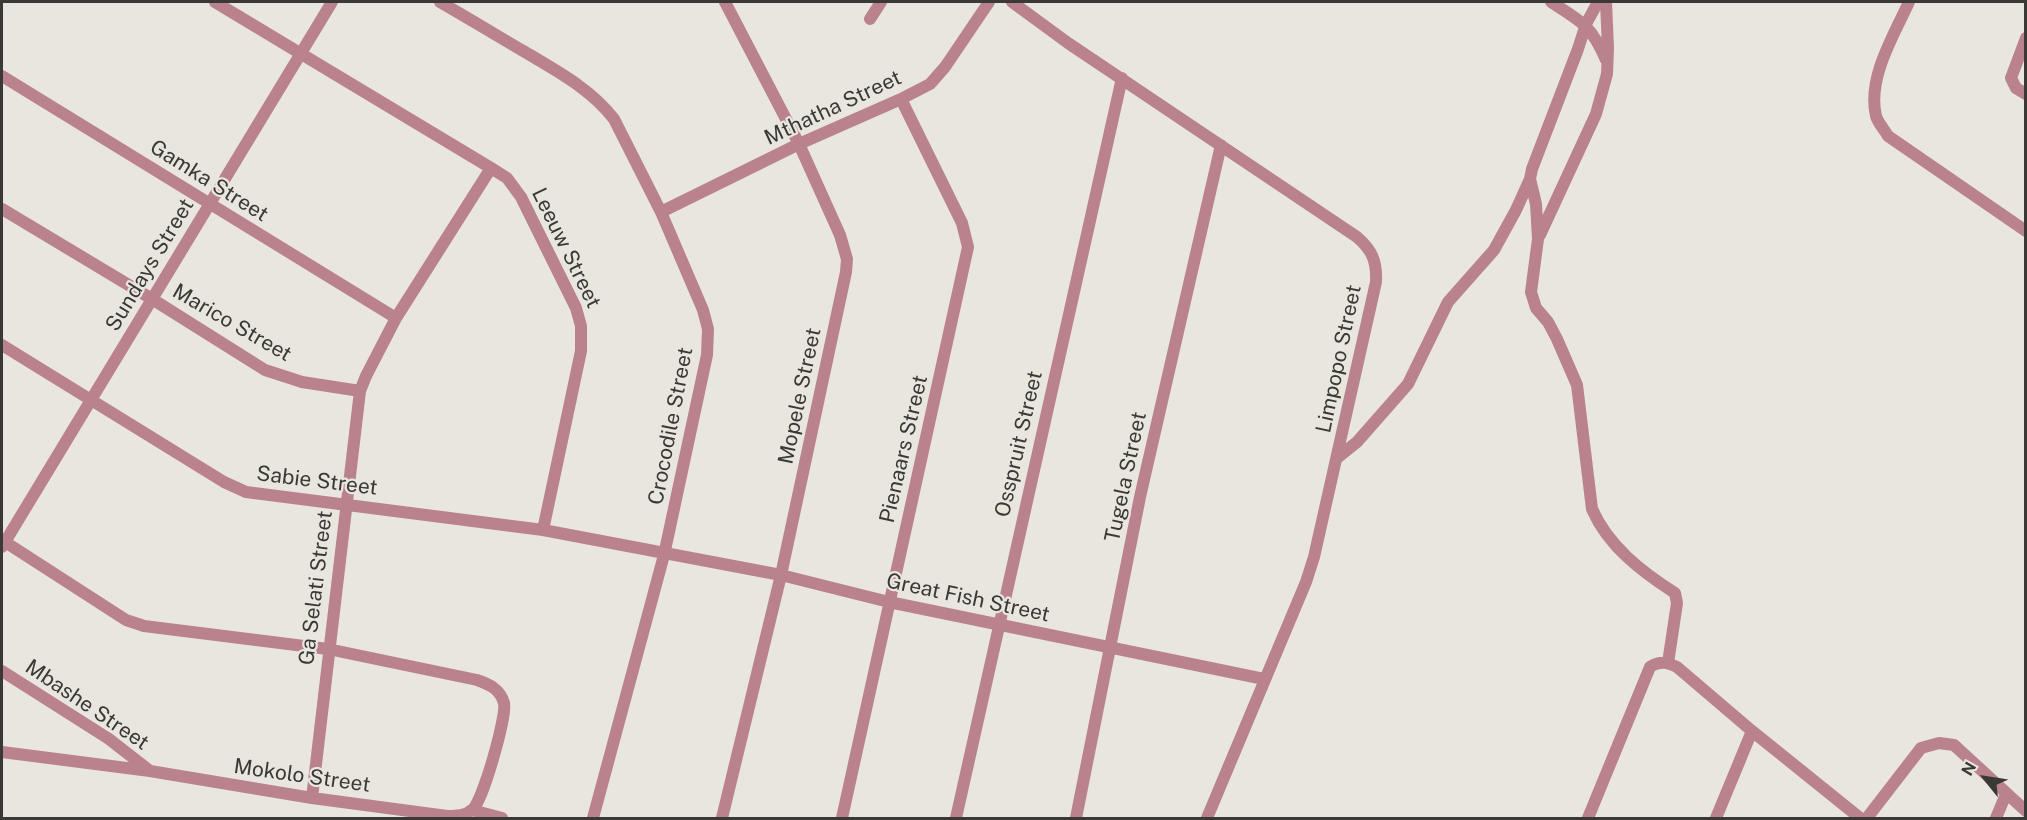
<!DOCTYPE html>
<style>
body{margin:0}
#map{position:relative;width:2027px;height:820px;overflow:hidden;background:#e8e6dd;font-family:"Public Sans",sans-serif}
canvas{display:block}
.frame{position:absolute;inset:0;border:3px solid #3a3936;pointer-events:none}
.north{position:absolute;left:1955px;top:748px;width:60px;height:60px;-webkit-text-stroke:4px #e8e6dd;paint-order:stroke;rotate:300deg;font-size:16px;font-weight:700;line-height:24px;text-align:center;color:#3a3936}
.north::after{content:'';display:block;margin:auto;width:21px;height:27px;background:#3a3936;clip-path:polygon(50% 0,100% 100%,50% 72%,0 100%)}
</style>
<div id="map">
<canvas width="2027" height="820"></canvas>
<div class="frame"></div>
<div class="north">N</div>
</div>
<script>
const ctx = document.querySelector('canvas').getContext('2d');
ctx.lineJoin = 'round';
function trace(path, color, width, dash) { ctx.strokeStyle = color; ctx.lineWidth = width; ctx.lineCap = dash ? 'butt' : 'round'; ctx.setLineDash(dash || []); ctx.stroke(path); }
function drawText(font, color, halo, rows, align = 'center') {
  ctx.font = font + ' "Public Sans",sans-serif'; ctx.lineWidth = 4.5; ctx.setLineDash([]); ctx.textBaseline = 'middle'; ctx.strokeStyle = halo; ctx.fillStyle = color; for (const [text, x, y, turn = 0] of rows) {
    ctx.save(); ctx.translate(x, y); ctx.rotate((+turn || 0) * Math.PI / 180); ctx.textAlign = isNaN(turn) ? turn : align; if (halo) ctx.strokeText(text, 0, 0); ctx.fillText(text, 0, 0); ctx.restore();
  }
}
trace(new Path2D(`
 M215,2L491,168L507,178L521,197L576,308L581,326V351L543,530
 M440,2C468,18 496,35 525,52C557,71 591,89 614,119L661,212L703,310L708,329L707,355L664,555L593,818
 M1012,2L1068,43L1357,237C1372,250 1377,261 1376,282L1314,557L1306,582L1207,818
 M1551,2C1582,22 1591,25 1606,60
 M1598,2L1586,24L1578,49L1532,169L1530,179L1536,204L1538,239L1531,292L1536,308L1548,322L1557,339L1577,385L1592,509C1608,546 1642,572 1675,593L1677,603L1668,663
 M1909,2C1894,35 1867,78 1876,116C1878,123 1884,129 1888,136L2026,231
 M870,19L881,2
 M2026,38L2011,78L2016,88L2026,94
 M2,76L396,318
 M2,209L152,299L265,370L302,382L360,391
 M661,212L799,144L901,99L930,84L945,67L989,2
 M1540,235L1596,114L1607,74L1608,48L1606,2
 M2,345L224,482L246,492L543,530L781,575L889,602L1264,679
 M1337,458L1357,442L1408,384L1448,302L1494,250L1516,210L1530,179
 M2,540L126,620L144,626L328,649L477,680C489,684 500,689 504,703C507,716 483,800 473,809C466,816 456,816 447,816L312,798L150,771L2,752
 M2,547L332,2
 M2,671L109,739L150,771
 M312,798L360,391L366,376L396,318L491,168
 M472,810L502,818
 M722,818L781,575L846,272L847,259L840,235L799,144L725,2
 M842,818L968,247L962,223L901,99
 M956,818L1122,78
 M1076,818L1140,497L1221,145
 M1588,818L1650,667C1660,661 1667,662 1677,667L1752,731L1860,818
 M1716,818L1752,731
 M1867,818L1921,748L1939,743L1954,745L2026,811
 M1996,818L2006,794`), '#b9828d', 12);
drawText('21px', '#3a3936', '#e8e6dd', [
 ["Mthatha Street",833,108,-25],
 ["Gamka Street",209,181,32],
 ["Leeuw Street",566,248,64],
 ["Sundays Street",150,265,-59],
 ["Marico Street",232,323,30],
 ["Limpopo Street",1339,359,-78],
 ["Mopele Street",800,396,-78],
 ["Crocodile Street",671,426,-79],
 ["Osspruit Street",1019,444,-77],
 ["Pienaars Street",904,449,-77],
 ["Tugela Street",1126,477,-78],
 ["Sabie Street",317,481,7],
 ["Ga Selati Street",316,588,-83],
 ["Great Fish Street",968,598,12],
 ["Mbashe Street",87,705,34],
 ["Mokolo Street",302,776,8]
]);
</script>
